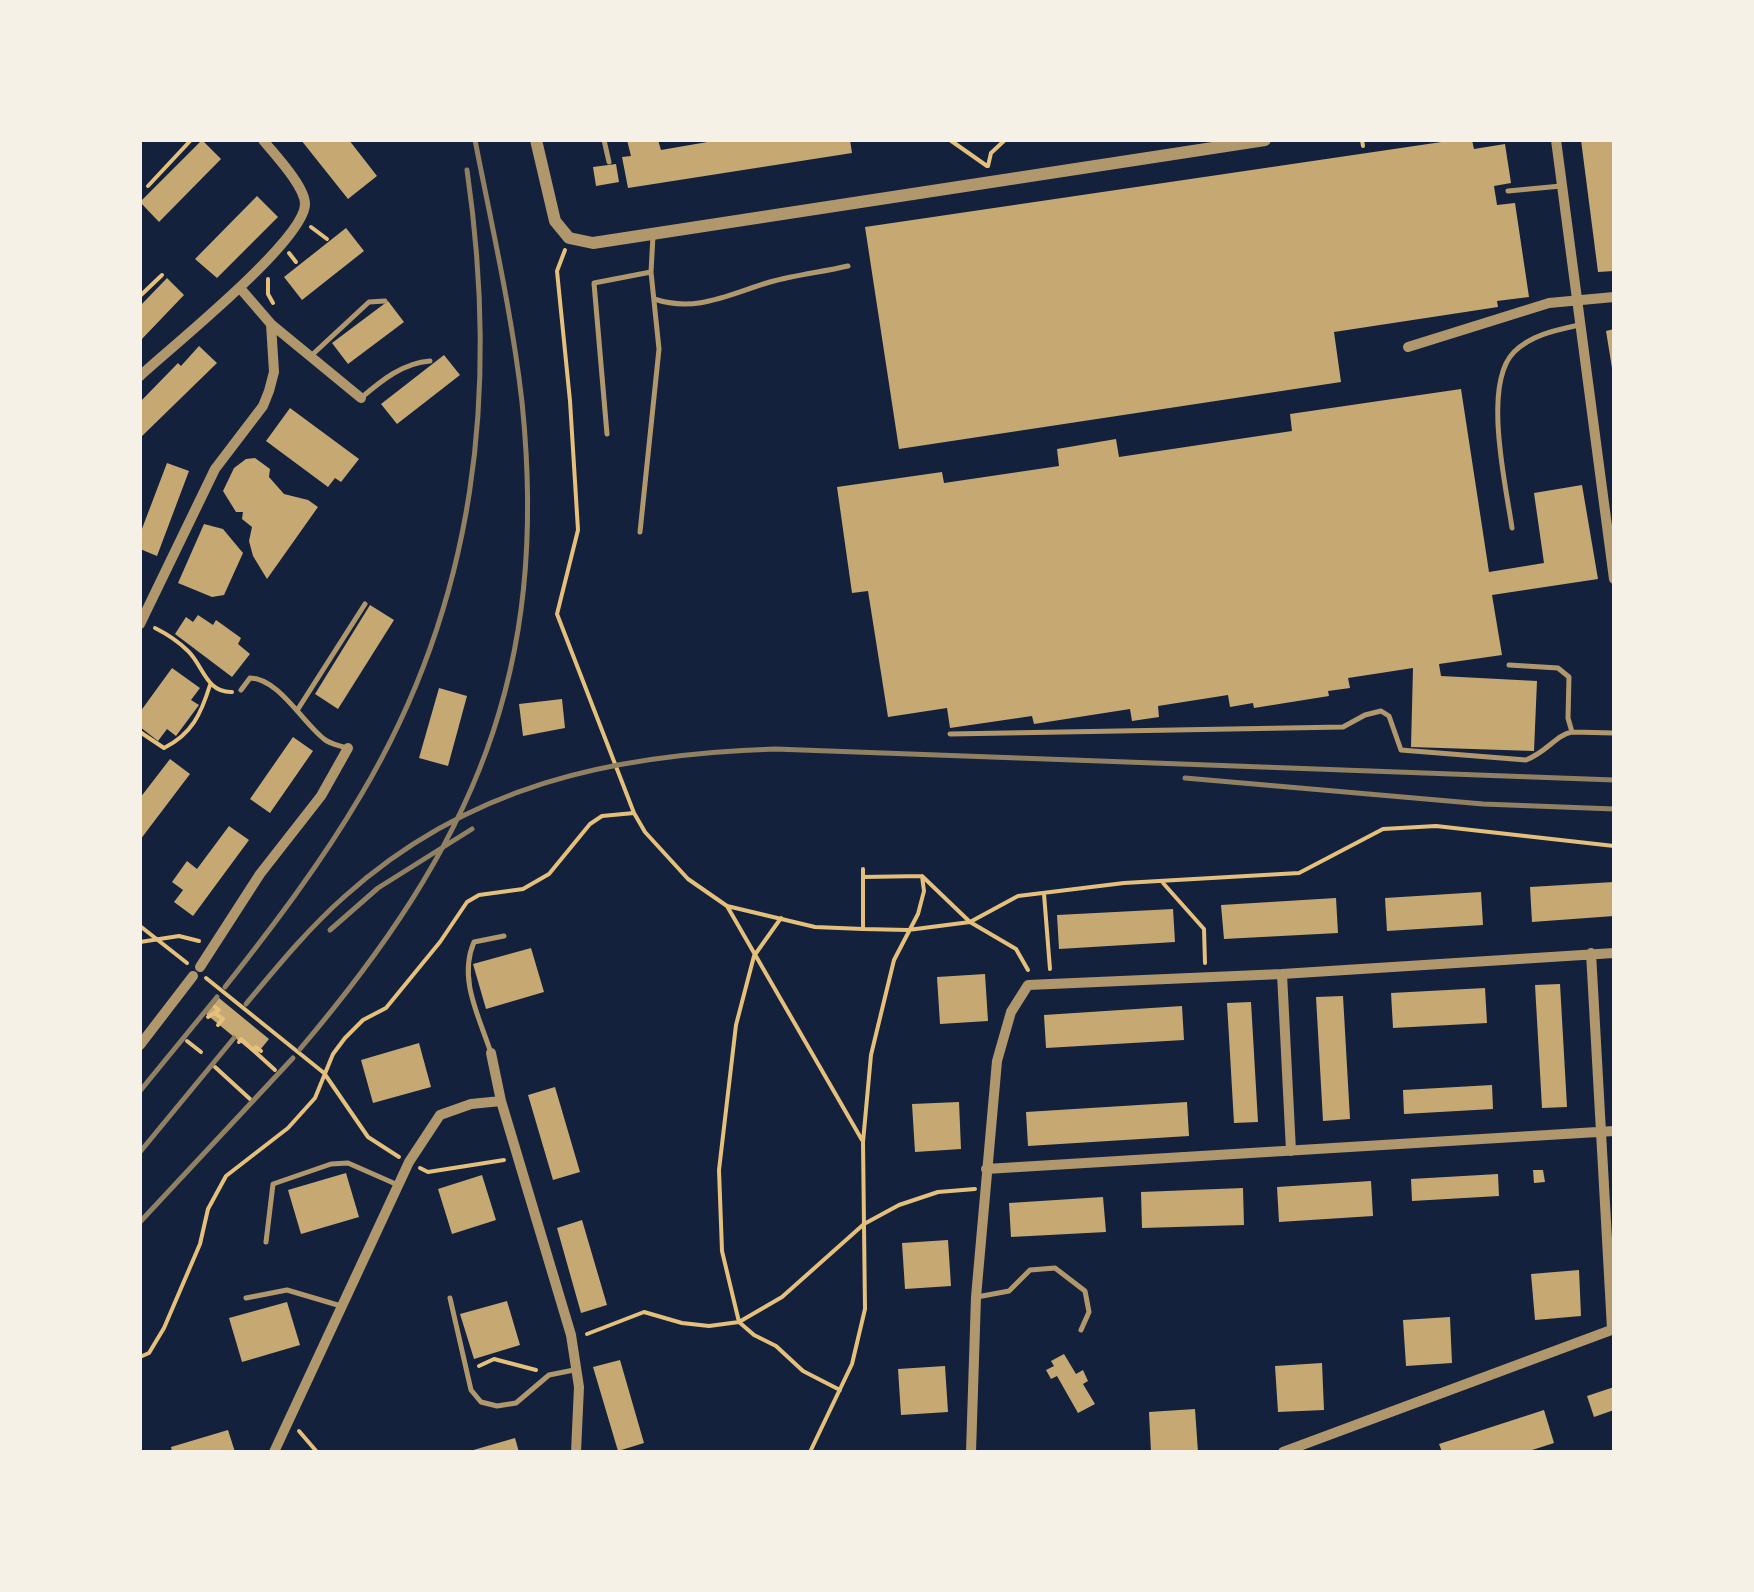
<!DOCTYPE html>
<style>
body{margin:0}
#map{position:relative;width:1754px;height:1592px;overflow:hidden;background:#14213d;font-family:"DejaVu Sans",sans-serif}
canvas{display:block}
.frame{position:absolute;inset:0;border:142px solid #f6f1e7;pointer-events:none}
</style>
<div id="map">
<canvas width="1754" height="1592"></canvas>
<div class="frame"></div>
</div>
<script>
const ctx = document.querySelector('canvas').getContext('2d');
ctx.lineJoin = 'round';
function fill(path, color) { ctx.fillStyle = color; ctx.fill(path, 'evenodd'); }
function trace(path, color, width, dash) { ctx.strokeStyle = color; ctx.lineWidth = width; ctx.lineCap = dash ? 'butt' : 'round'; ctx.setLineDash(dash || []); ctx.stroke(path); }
fill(new Path2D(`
 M202,140L221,159L159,222L140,202Z
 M301,140H349L377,176L348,199Z
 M627,140H658L661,150L719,140H850L852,153L628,188L622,157L631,156Z
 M1455,140H1472L1474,149L1505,144L1511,183L1494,186L1497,205L1515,203L1529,297L1497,301L1498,307L1334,332L1341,382L899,449L865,227Z
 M1581,140H1612L1614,271L1598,272Z
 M616,164L619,182L596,186L593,167Z
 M257,196L278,217L217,278L195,259Z
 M346,228L364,251L302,300L284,277Z
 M167,278L184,295L140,341V306Z
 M388,301L404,322L348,364L332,343Z
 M1614,329V368H1612L1606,331Z
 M199,346L217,363L140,438V402L178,363L181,366Z
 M444,355L460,375L397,424L381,404Z
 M1461,389L1489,572L1544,563L1534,493L1582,485L1598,579L1492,595L1502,655L1439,664L1441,676L1537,681L1534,751L1411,747L1413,668L1348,678L1350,688L1328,691L1329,696L1254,708L1253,703L1230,707L1228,695L1158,706L1159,717L1132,721L1130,709L1034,724L1032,716L950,728L947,708L888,717L868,591L852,593L837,487L942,472L944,483L1059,466L1057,449L1116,439L1119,457L1292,431L1290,414Z
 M290,408L359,459L341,482L335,478L328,487L266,441Z
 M255,458L270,469L269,477L284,494L308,500L318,507L267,579L253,556L249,541L252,527L242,519L243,512H236L223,491L234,468L246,459Z
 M167,463L189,471L157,556L140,549V534Z
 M204,524L223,529L243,553L224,595L212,597L178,583Z
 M370,605L394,620L338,709L315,694Z
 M198,615L213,625L216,620L241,638L238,644L250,654L232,677L175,634L186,617L193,622Z
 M172,668L200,688L191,700L199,705L176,736L167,729L158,741L140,727V712Z
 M439,688L467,696L448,766L419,758Z
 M562,699L565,728L523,736L519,704Z
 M293,737L313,751L270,813L250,799Z
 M170,759L190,774L140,840V798Z
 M229,826L249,840L193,916L174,902L183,890L172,882L187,861L197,869Z
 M1614,882V916L1532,922L1530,887Z
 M1481,892L1483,925L1387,931L1385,898Z
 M1336,898L1338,933L1224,939L1221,905Z
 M1173,909L1175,942L1059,949L1057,915Z
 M531,948L544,992L486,1009L473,964Z
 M985,974L988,1021L940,1024L937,977Z
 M1560,984L1567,1107L1542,1108L1535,985Z
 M1485,988L1487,1023L1393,1028L1391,993Z
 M1343,996L1350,1119L1323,1121L1316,997Z
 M219,998L269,1039L256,1055L206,1014Z
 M1251,1002L1258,1122L1234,1123L1227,1003Z
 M1182,1006L1184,1040L1046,1048L1044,1015Z
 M419,1043L431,1087L373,1103L361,1060Z
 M1492,1085L1493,1109L1404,1114L1403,1090Z
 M555,1087L580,1172L553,1180L528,1095Z
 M959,1102L961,1149L915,1152L912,1104Z
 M1187,1102L1189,1136L1028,1146L1026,1112Z
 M1533,1170H1543L1545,1182L1534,1183Z
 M346,1173L359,1217L301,1234L288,1190Z
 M1498,1174L1499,1196L1412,1201L1411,1179Z
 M482,1175L496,1220L452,1234L438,1189Z
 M1371,1181L1373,1216L1279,1222L1277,1187Z
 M1243,1188L1244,1225L1142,1228L1141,1192Z
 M1103,1197L1106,1232L1011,1237L1009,1203Z
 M582,1220L607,1305L581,1313L557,1228Z
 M948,1240L951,1286L905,1289L902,1243Z
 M1579,1270L1581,1316L1535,1320L1531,1274Z
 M507,1301L520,1345L474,1359L460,1314Z
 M287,1302L300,1345L242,1362L229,1318Z
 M1450,1317L1452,1363L1406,1366L1403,1320Z
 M1064,1354L1076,1374L1083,1370L1088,1381L1083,1384L1095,1404L1078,1413L1057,1376L1051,1379L1046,1370L1054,1366L1051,1361Z
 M620,1360L644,1443L618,1451L593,1367Z
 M1322,1363L1324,1410L1278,1412L1275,1366Z
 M945,1366L948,1412L901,1415L898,1369Z
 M1614,1387V1410L1594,1417L1587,1396Z
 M1195,1409L1198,1452H1151L1149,1412Z
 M1544,1410L1554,1443L1526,1452H1442L1439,1444Z
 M228,1430L235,1452H172L171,1447Z
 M515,1438L519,1452H470V1451Z`), '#c6a872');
trace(new Path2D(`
 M950,140L987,166
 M1362,140L1363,146
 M988,166L991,153L1005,140
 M148,186L191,140
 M311,227L327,239
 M565,250L557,271L570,401L578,530L557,614L634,813L645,832L688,879L727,906L815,927L863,929L908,930L970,922L1018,896L1124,883L1299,873L1383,829L1436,826L1614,846
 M289,253L296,262
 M268,279V294L273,303
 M140,296L162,275
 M155,628C167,634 178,641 188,651C203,665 206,693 232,692
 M140,732L164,748C192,734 201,714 210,685
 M863,869V929
 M863,877L922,876L970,922L1016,949L1028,970
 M1163,883L1204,929L1205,963
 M1044,894L1050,969
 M727,906L862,1140
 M781,918L754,956L736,1025L719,1170L722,1251L739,1322L754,1335L776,1346L803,1371L840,1390
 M140,926L187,963
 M140,942L179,936L199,941
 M206,978L324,1073L368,1137L399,1157
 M216,1014L223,1019L218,1025
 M208,1017L219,1010L215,1007
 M187,1041L201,1052
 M239,1042L241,1039L253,1050L256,1047L261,1051
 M253,1050L275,1070
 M215,1067L250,1099
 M420,1168L428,1172L504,1160
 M587,1334L644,1312L682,1323L709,1326L739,1322L782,1297L864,1224L899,1205L938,1192L975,1189
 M140,1357L149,1353L164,1328L200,1244L208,1209L226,1176L288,1128L315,1098L333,1054L345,1038L363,1020L386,1008L440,942L467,902L479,895L523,889L549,874L590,824L602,816L634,813
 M479,1366L494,1359L536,1370
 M299,1431L317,1452
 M810,1452L852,1364L865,1309L863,1142L871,1055L894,960L918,914L924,891L922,876`), '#e5c07b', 4);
trace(new Path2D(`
 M604,140L609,162
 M1508,191L1561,186
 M654,299C697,313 729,294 770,282C795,275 822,272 848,266
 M313,354L369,302L385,301
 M361,398C382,380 403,363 430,361
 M607,434L594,283L651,272L653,236
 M1512,528C1506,486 1482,384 1514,352C1531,335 1556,330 1579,325
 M640,532L659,349L651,272
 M1509,665L1558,668L1569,677L1568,718L1572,732L1614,733
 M241,690L250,678C278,678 303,723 324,739C330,744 338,745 346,748
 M298,709L365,604
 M950,734L1343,727L1365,715L1381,711L1389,716L1401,750L1526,760C1547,752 1556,735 1572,732
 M491,1053C479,1016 458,979 474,942L504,936
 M266,1242L273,1184L331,1164L348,1163L398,1185
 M977,1297L1009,1291L1030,1270L1055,1268L1085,1291L1089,1312L1081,1330
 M246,1298L287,1290L341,1306
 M450,1298L471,1390L481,1402L497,1406L516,1403L549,1375L574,1370`), '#b1986c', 5);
trace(new Path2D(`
 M1556,140L1614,579
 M271,324L361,398
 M1408,347L1549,303L1614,297
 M140,376C171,347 305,240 305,204C305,186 274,154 263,140
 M140,624L215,469L263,406L269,391L274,372L271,324L240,288
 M1591,953L1612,1329
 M200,967L260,874L321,796L348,748
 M1282,974L1291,1151
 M140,1045L193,976
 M491,1053L501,1101
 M986,1169L1614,1131
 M274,1452L409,1162L440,1115L471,1104L501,1101L571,1335L579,1387L576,1452
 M971,1452L976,1297L997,1061L1011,1012L1028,985L1282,974L1614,953
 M1283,1452L1614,1329`), '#b1986c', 10);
trace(new Path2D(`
 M536,140L555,221L569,238L593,243L1265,140`), '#b1986c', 12);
trace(new Path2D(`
 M1185,778L1483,804L1614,809
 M330,930L378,888L472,829
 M225,987C274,925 321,863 361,795C477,600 499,390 467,170
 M246,1004C277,967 307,930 344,897C468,785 613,754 775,749L1614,780
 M300,1049C473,845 550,674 522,402C512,314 492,227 475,140
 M140,1091L217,997
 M140,1152L234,1038
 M140,1222L293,1058`), '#918062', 5);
</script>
